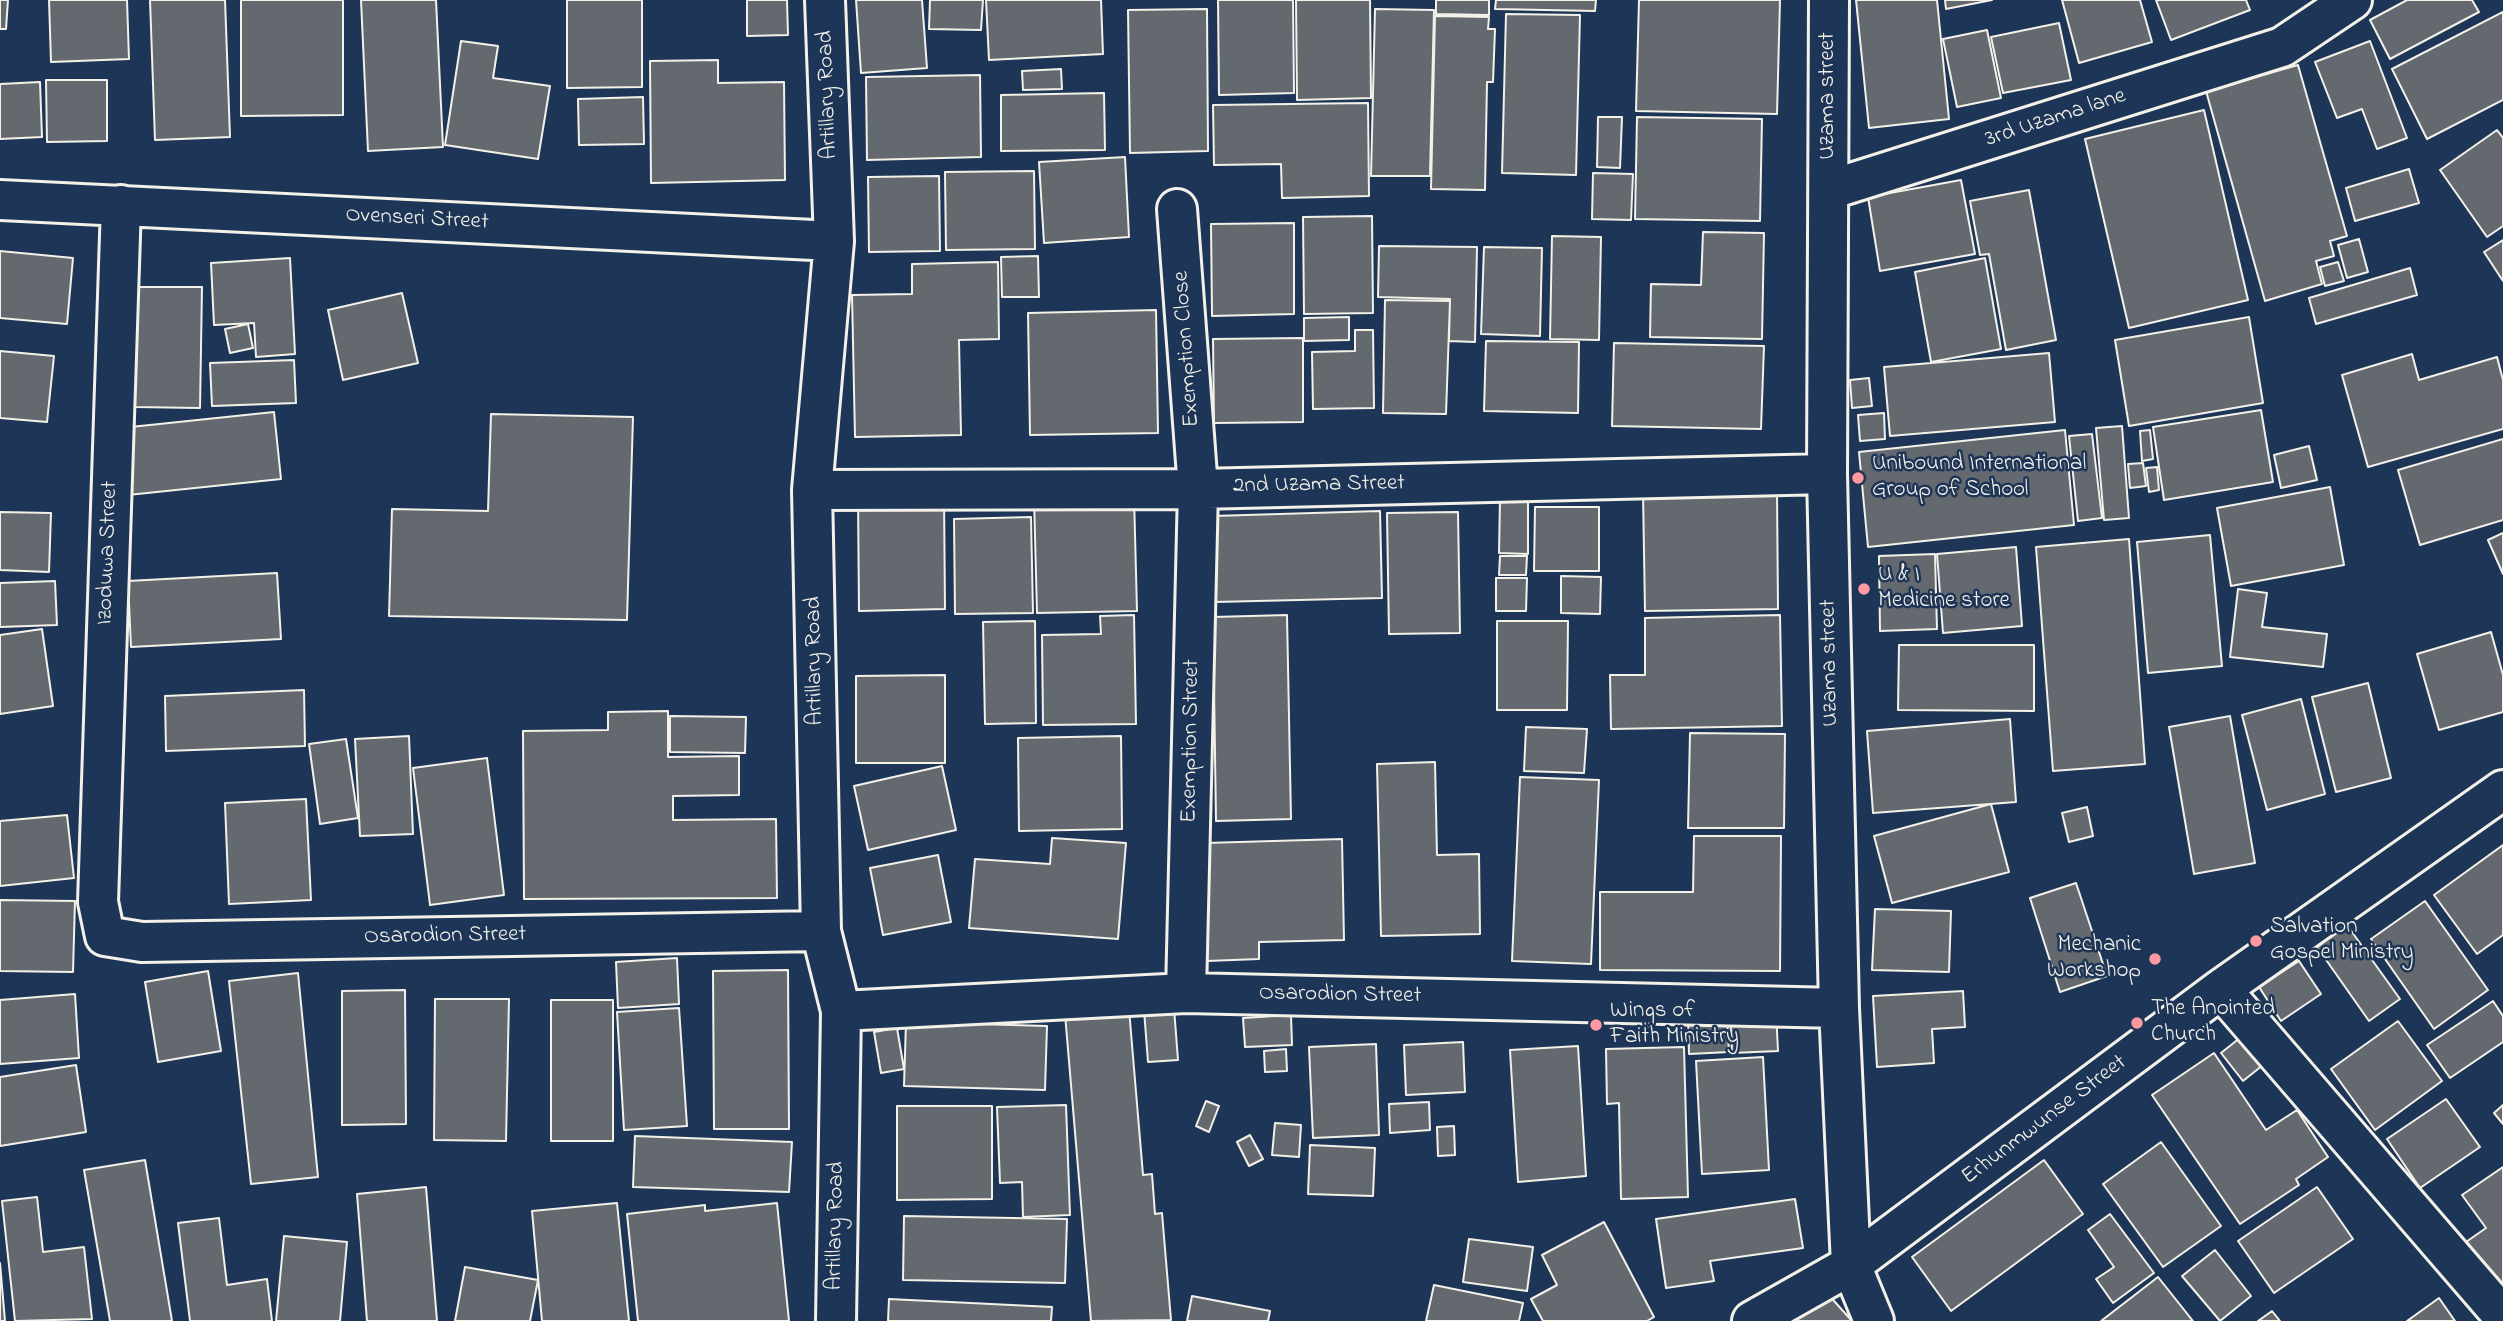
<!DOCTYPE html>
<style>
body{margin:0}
canvas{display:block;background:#1d3557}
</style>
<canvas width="2503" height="1321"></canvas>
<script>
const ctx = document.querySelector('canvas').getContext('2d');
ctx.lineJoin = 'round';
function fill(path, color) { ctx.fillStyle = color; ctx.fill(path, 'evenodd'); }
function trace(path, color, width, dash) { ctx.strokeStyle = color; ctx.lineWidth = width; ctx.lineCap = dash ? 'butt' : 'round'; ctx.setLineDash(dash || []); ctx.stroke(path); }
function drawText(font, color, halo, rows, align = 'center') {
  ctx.font = font + ' "Indie Flower",sans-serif'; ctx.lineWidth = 5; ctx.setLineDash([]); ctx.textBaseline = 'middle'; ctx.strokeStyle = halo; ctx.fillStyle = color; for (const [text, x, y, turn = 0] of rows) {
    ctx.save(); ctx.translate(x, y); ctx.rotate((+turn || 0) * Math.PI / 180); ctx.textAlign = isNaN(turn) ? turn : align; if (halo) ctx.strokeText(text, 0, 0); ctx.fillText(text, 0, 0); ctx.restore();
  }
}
const building = new Path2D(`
 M0,0H8L6,29H0Z
 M49,0H127L129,59L51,62Z
 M150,0H225L230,137L155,140Z
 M241,0H343V115L241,116Z
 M361,0H436L443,147L368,151Z
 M567,0H642V87L567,88Z
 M747,0H787L788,35L747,36Z
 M856,0H922L927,68L861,73Z
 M930,0H983L981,30L929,29Z
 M986,0H1101L1103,54L989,60Z
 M1218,0H1293L1294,93L1219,95Z
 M1296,0H1370L1371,98L1297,100Z
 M1436,0H1489V15L1436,14Z
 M1496,0H1596L1595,11L1495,9Z
 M1639,0H1780L1777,114L1636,111Z
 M1856,0H1937L1949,119L1869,128Z
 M1945,0H1992L1946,9Z
 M2062,0H2140L2152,42L2079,63Z
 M2156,0H2246L2250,10L2171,40Z
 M2407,0H2472L2479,12L2390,59L2370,20Z
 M1207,9L1208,151L1130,153L1128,10Z
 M1375,9L1434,10L1430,176H1371Z
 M2503,12V100L2427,139L2392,69Z
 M1506,14L1580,15L1576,175L1502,173Z
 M1435,16L1489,17L1488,29H1495L1493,82H1487L1485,190L1431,189Z
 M2059,23L2071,80L2003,93L1991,37Z
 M1987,30L2001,98L1957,107L1943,39Z
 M461,41L498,46L493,78L550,86L538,159L445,145Z
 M2370,41L2407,138L2377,149L2362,109L2337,118L2315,62Z
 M718,60V83L784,82L785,180L651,183L650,61Z
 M2298,65L2347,236L2330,241L2334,256L2316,261L2322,284L2265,301L2206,91Z
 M1061,69L1062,89L1023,90L1022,71Z
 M980,75L981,157L867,160L866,77Z
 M46,80H107V141L47,142Z
 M40,82L42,137L0,139V84Z
 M1104,93L1105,150L1001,151V95Z
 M643,97L644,144L579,145L578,99Z
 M1368,103L1369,196L1282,198L1281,164L1214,165L1213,105Z
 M2204,110L2248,300L2129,328L2085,139Z
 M1598,117H1622L1620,168L1597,167Z
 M1637,117L1762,119L1760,221L1635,219Z
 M2497,130L2503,138V226L2487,237L2440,170Z
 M1125,157L1129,237L1044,243L1039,162Z
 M2409,169L2419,203L2355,221L2346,188Z
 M1034,171L1035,249L946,250L945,172Z
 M1593,173L1633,174L1631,220L1592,219Z
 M939,176L940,251L869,252L868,177Z
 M1961,180L1975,254L1880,271L1868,197Z
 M2029,190L2056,340L2006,350L1989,254L1980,255L1970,201Z
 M1372,216L1373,313L1304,314L1303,217Z
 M1294,223V314L1212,316L1211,224Z
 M1703,232L1764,233L1762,339L1650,337L1651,284L1701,285Z
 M1552,236L1601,237L1599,340L1550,339Z
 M2359,239L2368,272L2347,278L2338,245Z
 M2503,240V281L2484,252Z
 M1379,246L1477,247L1475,342L1449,341L1450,299L1378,297Z
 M1484,247L1542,248L1540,336L1481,334Z
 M0,251L73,258L67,324L0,318Z
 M1038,256L1039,297H1002L1001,257Z
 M290,258L295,354L256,357L254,323L214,325L211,263Z
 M1985,258L2001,349L1931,362L1915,272Z
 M998,262L999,339L959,340L961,435L855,437L852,295L912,294V264Z
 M2338,262L2344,281L2325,286L2320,267Z
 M2410,268L2417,295L2316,324L2309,298Z
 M136,287H202L200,408L134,407Z
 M402,293L418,363L343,380L328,310Z
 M1385,300L1450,301L1446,414L1383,413Z
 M1156,310L1158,433L1030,435L1028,313Z
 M1349,317V340L1304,341V318Z
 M2249,317L2263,403L2129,426L2115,340Z
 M248,324L253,348L230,353L225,329Z
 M1355,330H1373L1374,408L1313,409L1312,352L1355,351Z
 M1303,338V422L1214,423L1213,339Z
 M1486,341L1579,342L1578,413L1484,411Z
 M1614,343L1764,346L1761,429L1612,426Z
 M0,351L54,356L47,422L0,418Z
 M2049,353L2055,422L1890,436L1884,367Z
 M2412,354L2419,380L2497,357L2503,380V429L2368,467L2342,375Z
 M294,360L296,403L212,406L210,363Z
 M1869,378L1872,406L1852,408L1850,380Z
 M2261,410L2273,482L2164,500L2153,427Z
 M274,412L281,479L128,495L121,428Z
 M1884,413L1885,439L1860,441L1858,415Z
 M491,414L633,417L627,620L389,616L392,509L488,511Z
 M2122,426L2129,518L2104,520L2096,428Z
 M2065,430L2074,525L1868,547L1859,452Z
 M2150,430L2153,459L2142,461L2140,431Z
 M2092,434L2102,518L2078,521L2069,436Z
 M2503,439V520L2420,545L2398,470Z
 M2309,446L2317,480L2281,488L2274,455Z
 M2143,463L2146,486L2130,488L2128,464Z
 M2157,467L2159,490L2149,492L2146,468Z
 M2330,487L2344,565L2231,586L2217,508Z
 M1777,491L1778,609L1645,611L1643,493Z
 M944,495L945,609L859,611L858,497Z
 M1134,496L1137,611L1037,613L1034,498Z
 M1500,498H1528V554L1499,553Z
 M1535,507H1599V571H1534Z
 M1380,511L1382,598L1215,602L1213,516Z
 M0,512L51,513L49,572L0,570Z
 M1458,512L1460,633L1389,634L1387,513Z
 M1031,517L1033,613L955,614L954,519Z
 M2503,533V574L2488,540Z
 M2210,535L2222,666L2148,673L2137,542Z
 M2129,539L2145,764L2053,771L2036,547Z
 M2016,547L2022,626L1943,633L1937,554Z
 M1935,554L1937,629L1880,631L1879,556Z
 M1500,556H1527L1526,575H1499Z
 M277,573L281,639L131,647L128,581Z
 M1561,576L1601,577L1600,614L1561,613Z
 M1496,578H1527L1526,611H1496Z
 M55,581L57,625L0,627V583Z
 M2238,589L2267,593L2262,627L2327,634L2323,667L2230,657Z
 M1134,615L1136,724L1043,725L1042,635L1101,634L1100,616Z
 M1287,615L1291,819L1216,821L1213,617Z
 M1780,615L1782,726L1611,729L1610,675H1645V618Z
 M1035,621L1036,723L985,724L983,622Z
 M1497,621H1568L1567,710H1497Z
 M42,629L53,706L0,714V635Z
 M2491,632L2503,675V712L2439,730L2417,654Z
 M1899,645H2034V711L1898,710Z
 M945,675V763H856V676Z
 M2368,683L2391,778L2336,792L2312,697Z
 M304,690L305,746L166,751L165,696Z
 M2301,699L2325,794L2267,810L2242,715Z
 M668,711V757L739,756V795L673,796V820L776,819L777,898L524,899L523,731L608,730V712Z
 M670,716L746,717L745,753L670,752Z
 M2230,716L2255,863L2194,874L2169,727Z
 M2010,719L2016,802L1873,813L1867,731Z
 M1526,727L1587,729L1584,773L1524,771Z
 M1690,733L1785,734L1784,828H1688Z
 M409,736L413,834L360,836L355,739Z
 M1121,736L1122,829L1019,831L1018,738Z
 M346,739L358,818L320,824L309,744Z
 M487,758L504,895L430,905L413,768Z
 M1435,762L1437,855L1479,854L1480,934L1381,936L1377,764Z
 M942,766L956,830L868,850L854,786Z
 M1520,777L1599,780L1591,964L1512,961Z
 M306,799L311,900L229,904L225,803Z
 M1991,804L2009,872L1892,903L1874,836Z
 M2087,807L2093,836L2069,842L2062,813Z
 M67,815L74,878L0,886V821Z
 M1694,836H1781L1780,971L1600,970V892H1693Z
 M1052,838L1126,843L1118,939L969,928L975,859L1050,864Z
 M1342,839L1344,940L1259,942V959L1207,961L1205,843Z
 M2503,845V935L2477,954L2434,895Z
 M938,855L951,922L883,935L870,868Z
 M2076,883L2107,976L2060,992L2030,898Z
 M0,900L75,901L73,972L0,971Z
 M2425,901L2488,990L2434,1029L2371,939Z
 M1875,909L1951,911L1949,972L1872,970Z
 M2347,925L2400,999L2369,1021L2317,947Z
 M677,958L679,1004L618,1008L616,962Z
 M2299,961L2321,994L2281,1021L2259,987Z
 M788,970L789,1129H714L713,971Z
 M208,971L221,1051L158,1062L145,982Z
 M298,973L318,1177L251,1184L229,981Z
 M405,990L406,1124L342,1125V991Z
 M1963,991L1965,1027L1932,1029L1934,1063L1877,1067L1873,996Z
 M75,994L79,1058L0,1064V1000Z
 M435,999H509L506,1141L434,1140Z
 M551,1000H613V1141H551Z
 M2493,1001L2503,1016V1042L2450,1078L2427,1045Z
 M679,1008L687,1126L624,1130L617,1012Z
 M1174,1008L1178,1060L1148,1062L1144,1010Z
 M1129,1009L1143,1175L1152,1174L1155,1214L1162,1213L1171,1320L1091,1321L1065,1014Z
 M1776,1011L1778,1051L1732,1053L1730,1013Z
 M1291,1015L1292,1045L1245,1047L1243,1018Z
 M1727,1015L1729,1052L1689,1054L1688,1017Z
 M2398,1021L2442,1081L2375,1130L2331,1069Z
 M906,1022L1047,1026L1045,1090L904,1086Z
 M897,1028L904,1069L881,1073L874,1032Z
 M2241,1037L2263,1065L2243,1081L2221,1053Z
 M1463,1042L1465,1092L1406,1095L1404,1045Z
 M1376,1044L1379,1135L1313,1138L1309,1047Z
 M1578,1046L1586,1176L1518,1182L1510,1050Z
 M1684,1047L1688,1197L1621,1199L1619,1103L1607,1104L1606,1049Z
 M1286,1049L1287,1071L1265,1072L1264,1051Z
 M2214,1053L2266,1130L2297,1110L2328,1157L2296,1179L2299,1185L2240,1224L2152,1095Z
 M1763,1057L1769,1170L1702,1174L1696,1061Z
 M76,1065L86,1132L0,1146V1077Z
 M2446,1099L2480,1147L2420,1188L2387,1139Z
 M1206,1101L1219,1106L1209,1132L1196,1126Z
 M1429,1102L1430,1130L1390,1133L1389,1104Z
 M1066,1105L1070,1215L1023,1217L1022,1182L1000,1183L997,1107Z
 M2503,1105V1124L2494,1113Z
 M897,1106H992V1199L897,1200Z
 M1275,1123L1301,1125L1299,1157L1272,1155Z
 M1454,1126L1455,1155L1438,1156L1437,1127Z
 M1250,1135L1263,1159L1249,1166L1237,1142Z
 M635,1136L792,1142L789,1192L633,1187Z
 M2161,1142L2221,1226L2163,1267L2103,1184Z
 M1310,1145L1375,1148L1373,1196L1308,1194Z
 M145,1160L172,1321H110L84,1170Z
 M2044,1160L2083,1214L1951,1311L1912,1257Z
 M2503,1167V1295L2466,1242L2486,1228L2462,1195Z
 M426,1187L437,1321H367L357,1194Z
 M2317,1187L2353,1239L2274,1293L2238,1241Z
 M37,1197L43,1252L84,1247L92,1319L15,1321L2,1201Z
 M1795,1199L1803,1248L1710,1261L1714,1281L1666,1288L1656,1219Z
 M617,1203L629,1321H542L532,1211Z
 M777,1203L789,1321H638L627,1214L705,1205V1211Z
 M2110,1214L2154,1273L2113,1303L2096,1279L2114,1267L2088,1230Z
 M904,1216L1067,1219L1065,1283L903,1280Z
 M219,1218L227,1285L267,1279L272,1321H190L178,1223Z
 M1604,1222L1654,1317L1647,1321H1543L1531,1299L1557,1285L1542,1255Z
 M284,1236L347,1242L340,1321H276Z
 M1469,1239L1533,1247L1527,1291L1463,1282Z
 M2215,1250L2251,1296L2220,1321L2182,1276Z
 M0,1263L5,1321H0Z
 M465,1267L538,1280L530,1321H455Z
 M2158,1277L2193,1321H2101Z
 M1434,1285L1523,1303L1519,1321H1426Z
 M1826,1292L1852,1321H1793Z
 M1192,1296L1270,1311L1268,1321H1187Z
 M2439,1298L2455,1321H2407Z
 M889,1299L1052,1307L1051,1321H888Z
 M2272,1311L2280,1321H2258Z`);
fill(building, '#64696f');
trace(building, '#f4f1e8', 2);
const minor = new Path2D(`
 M825,0L834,241L812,490L821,931L841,1011L836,1321
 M1829,0L1827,474L1839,1008L1851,1265L1874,1321
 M1829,190L2282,47L2352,0
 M0,200L834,241
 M121,205L98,902L105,936L142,942L821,931
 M1177,209L1198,489L1186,993
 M812,490L1198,489L1827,474
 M2221,989L2503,1316
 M841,1011L1186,993L1839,1008
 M1752,1321L1851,1265L2221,989L2503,790`);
trace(minor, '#f4f1e8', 44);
trace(minor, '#1d3557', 38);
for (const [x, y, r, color] of [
 [1858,478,7,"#ff9aa2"],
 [1864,589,7,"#ff9aa2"],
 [2256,941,7,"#ff9aa2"],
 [2155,959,7,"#ff9aa2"],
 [2137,1023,7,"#ff9aa2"],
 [1596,1025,7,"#ff9aa2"]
]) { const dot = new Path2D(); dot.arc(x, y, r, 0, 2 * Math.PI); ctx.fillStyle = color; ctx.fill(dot); trace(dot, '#1d3557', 2.5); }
drawText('23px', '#f4f1e8', '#1d3557', [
 ["Artillary Road",829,95,-92],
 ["Uzama street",1829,96,-90],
 ["3rd Uzama lane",2056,119,-18],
 ["Ovenseri Street",417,220,3],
 ["Exemption Close",1188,349,-94],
 ["2nd Uzama Street",1319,486,-1],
 ["Izoduwa Street",109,553,-88],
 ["Artillary Road",816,661,-91],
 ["Uzama street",1831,663,-91],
 ["Exemption Street",1192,741,-89],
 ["Osarodion Street",445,937,-1],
 ["Osarodion Street",1340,996,1],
 ["Erhunmwunse Street",2045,1121,-37],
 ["Artillary Road",837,1226,-89]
]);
drawText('23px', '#f4f1e8', '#1d3557', [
 ["Unibound International",1872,465],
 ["Group of School",1872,491],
 ["U & I",1878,576],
 ["Medicine store",1878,602],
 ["Salvation",2270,928],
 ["Gospel Ministry",2270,954],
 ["Mechanic",2141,946,"right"],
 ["Workshop",2141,972,"right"],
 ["The Anointed",2151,1010],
 ["Church",2151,1036],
 ["Wings of",1610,1012],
 ["Faith Ministry",1610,1038]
], 'left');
</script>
